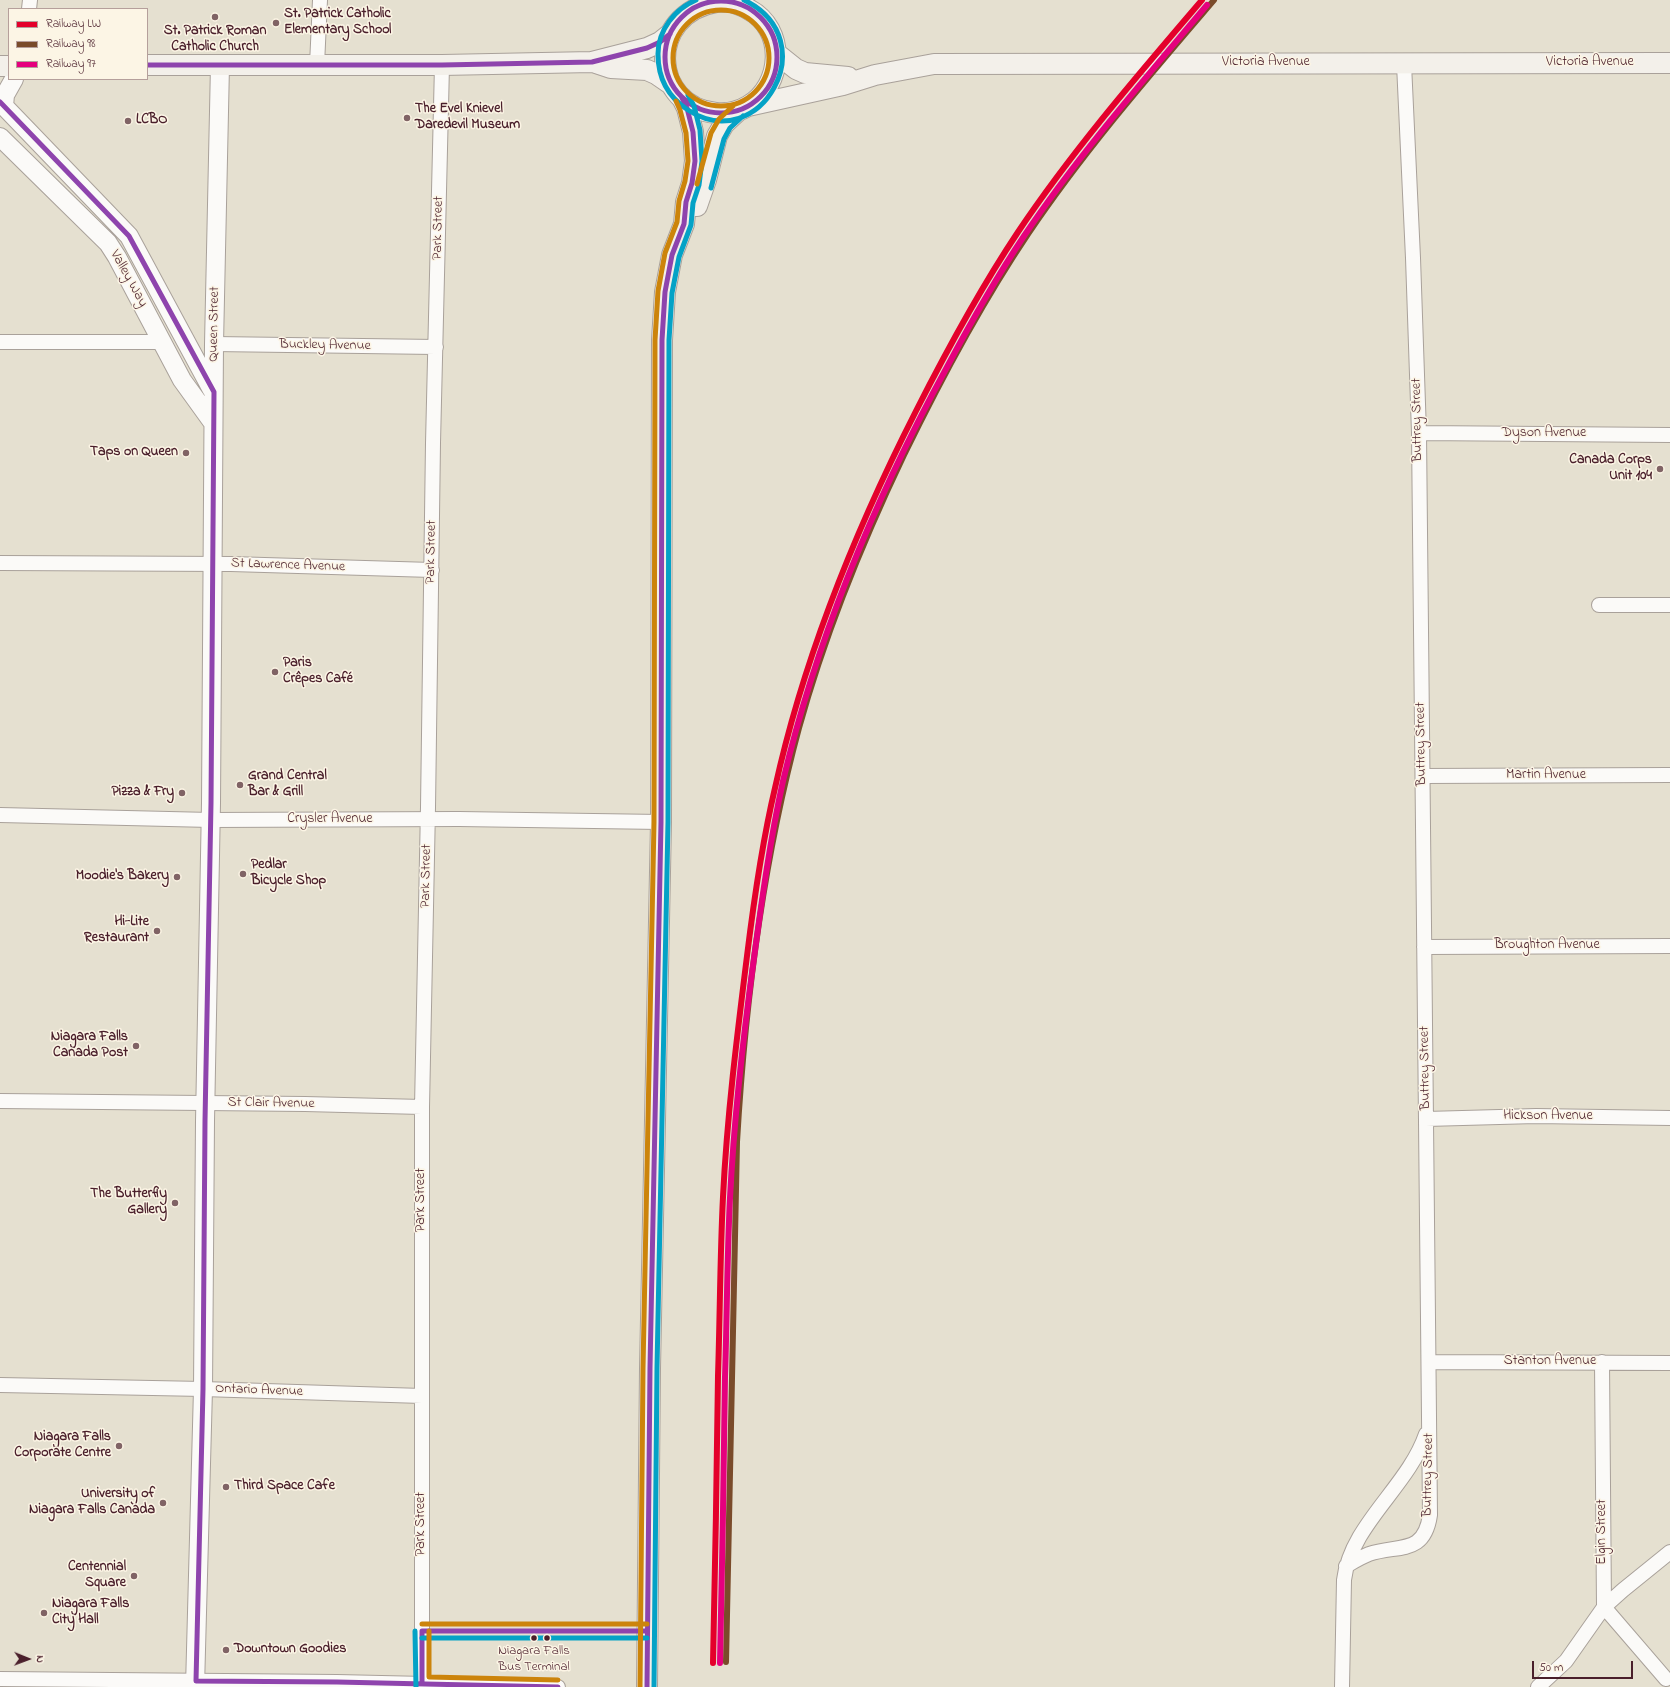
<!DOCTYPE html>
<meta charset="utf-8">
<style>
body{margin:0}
#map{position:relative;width:1670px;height:1687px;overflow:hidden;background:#e5e0d0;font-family:"Indie Flower",sans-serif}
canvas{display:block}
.legend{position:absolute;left:8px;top:8px;width:140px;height:72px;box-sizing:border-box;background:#fcf5e5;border:1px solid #b59f9b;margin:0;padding:5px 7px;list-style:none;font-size:12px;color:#4a1f2b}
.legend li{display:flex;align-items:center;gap:8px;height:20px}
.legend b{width:20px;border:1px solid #b59f9b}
.north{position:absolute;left:8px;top:1639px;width:40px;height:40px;-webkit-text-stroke:3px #fcf5e5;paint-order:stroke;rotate:91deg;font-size:11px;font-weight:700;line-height:16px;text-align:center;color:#4a1f2b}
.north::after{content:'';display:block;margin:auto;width:14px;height:18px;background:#4a1f2b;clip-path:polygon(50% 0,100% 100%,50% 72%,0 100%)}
.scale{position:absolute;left:1532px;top:1661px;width:101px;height:18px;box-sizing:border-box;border:2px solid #4a1f2b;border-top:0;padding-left:5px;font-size:12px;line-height:14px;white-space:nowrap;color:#4a1f2b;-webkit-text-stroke:3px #fcf5e5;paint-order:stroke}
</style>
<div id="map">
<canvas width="1670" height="1687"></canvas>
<ul class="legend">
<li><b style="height:5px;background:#e4002b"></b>Railway LW</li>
<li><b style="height:5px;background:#7a4b2a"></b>Railway 98</li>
<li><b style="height:5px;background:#e5007d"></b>Railway 97</li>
</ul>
<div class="north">N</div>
<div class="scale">50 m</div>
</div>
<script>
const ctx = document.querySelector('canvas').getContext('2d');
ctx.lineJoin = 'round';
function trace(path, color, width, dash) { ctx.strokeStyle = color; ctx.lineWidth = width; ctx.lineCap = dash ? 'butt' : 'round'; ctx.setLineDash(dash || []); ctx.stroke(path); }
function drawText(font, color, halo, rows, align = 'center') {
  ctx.font = font + ' "Indie Flower",sans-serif'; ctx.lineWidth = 3; ctx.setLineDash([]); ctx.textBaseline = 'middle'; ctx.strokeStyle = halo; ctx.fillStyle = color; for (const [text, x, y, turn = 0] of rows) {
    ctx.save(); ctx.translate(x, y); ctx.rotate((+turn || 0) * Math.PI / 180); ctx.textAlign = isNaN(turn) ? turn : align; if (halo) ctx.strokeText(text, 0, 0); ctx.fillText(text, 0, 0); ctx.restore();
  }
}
const minor = new Path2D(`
 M29,9L30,0
 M317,65L320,0
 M0,342H161
 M214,344L436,347
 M1419,433L1670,435
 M0,563L231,564L432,570
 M1599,605H1670
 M1423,776L1670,775
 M0,815L211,820L459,819L661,822
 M1424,947L1670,946
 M0,1101L305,1104L422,1107
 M1426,1119L1536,1116L1670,1118
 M1429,1362L1670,1363
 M1602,1362L1604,1607L1666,1679
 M0,1385L203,1389L422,1396
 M1346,1566C1353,1562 1361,1557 1369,1554C1398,1544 1424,1556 1430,1515L1419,433L1413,258L1404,64
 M0,1679L337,1682L558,1687
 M422,1687V1107L428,807L433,443L442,65
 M1342,1687L1344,1580C1351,1524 1408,1487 1426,1434
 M1538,1687L1566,1661L1604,1607L1623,1590L1670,1552`);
const tertiary = new Path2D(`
 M0,102L129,236L212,390
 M4,106L5,95L14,79
 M0,137L108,243L117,257L182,380L213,423
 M195,1687L203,1389L205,1121L211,803L214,344L220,65`);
const secondary = new Path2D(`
 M714,0C719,3 725,1 731,2C737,4 744,6 748,9C787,29 783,86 748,106C738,112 726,114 716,113C651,107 645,14 717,2
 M776,53L796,69L805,73L848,77
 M596,63L611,68L647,70L656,74L672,85
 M147,65H442L592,62L647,48L660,42L670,34
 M0,66H9
 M748,106L843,85L875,75L934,64L1670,63
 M697,206L706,180L717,136L724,124L738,111
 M647,1687L650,1368L661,822L662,340L665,292L672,255L684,224L686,202L692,183L695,161L693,132L687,108L682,98`);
trace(minor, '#a9a19a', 16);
trace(tertiary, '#a9a19a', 20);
trace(secondary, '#a9a19a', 22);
trace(minor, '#fbfaf8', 14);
trace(tertiary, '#fbfaf8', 18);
trace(secondary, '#f3f0ea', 20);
trace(new Path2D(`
 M665 57a56 56 0 1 1 112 0a56 56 0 1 1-112 0Z
 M147,65H442L592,62L647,48L660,42L670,34
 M0,102L129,236L214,392L211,803L205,1121L203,1389L196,1681L337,1682L558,1687
 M422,1684V1631H647
 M647,1687L650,1368L661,822L662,340L665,292L672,255L684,224L686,202L692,183L695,161L693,132L687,108L682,98`), '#8e44ad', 5);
trace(new Path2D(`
 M696,0C675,9 658,30 658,54C658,78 668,97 688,110C760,157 827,40 744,0
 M711,188L724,139L730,128L743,116
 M415,1631L416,1687
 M422,1638H647
 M654,1687L657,1368L668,822L669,340L672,293L679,257L691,225L693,203L699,185L702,161L700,130L694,106L688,95`), '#04a2c6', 5);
trace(new Path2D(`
 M673 58a48 48 0 1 1 96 0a48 48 0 1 1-96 0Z
 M697,184L711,133L719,119L733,106
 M422,1624H647
 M429,1631V1677L558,1680
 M640,1687L643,1368L654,822L655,340L658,291L665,253L677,222L679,201L685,181L688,161L686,133L680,110L676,101`), '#cc840b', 5);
trace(new Path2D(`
 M713,1663C715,1567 717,1472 718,1376C720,1316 720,1256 723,1197C727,1116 737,1036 747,956C754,899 762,843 775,788C804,656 855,531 916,411C947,350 980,289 1018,232C1073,150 1138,75 1202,0`), '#e4002b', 6);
trace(new Path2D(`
 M726,1662L737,1142C745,1004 763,861 799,728C825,634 862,543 904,455C941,379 981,304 1028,234C1084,151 1149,76 1214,0`), '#7a4b2a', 6);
trace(new Path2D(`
 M720,1663C722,1568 724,1472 725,1377C727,1317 727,1258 730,1198C734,1118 743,1038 754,958C762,899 770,840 783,781C817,637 876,497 947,367C971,322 996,278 1024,236C1079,154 1144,80 1207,5`), '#e5007d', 6);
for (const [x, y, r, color] of [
 [215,17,4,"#806365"],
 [276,23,4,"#806365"],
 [407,118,4,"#806365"],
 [128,121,4,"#806365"],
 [186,453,4,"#806365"],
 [1660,469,4,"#806365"],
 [275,672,4,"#806365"],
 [240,785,4,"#806365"],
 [182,793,4,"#806365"],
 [243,874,4,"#806365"],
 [177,877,4,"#806365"],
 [157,931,4,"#806365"],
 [136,1046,4,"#806365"],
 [175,1203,4,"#806365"],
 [119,1446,4,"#806365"],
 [226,1487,4,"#806365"],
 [163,1503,4,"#806365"],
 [134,1576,4,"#806365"],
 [44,1613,4,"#806365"],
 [534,1638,3.5,"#4a1f2b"],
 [547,1638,3.5,"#4a1f2b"],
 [226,1650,4,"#806365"]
]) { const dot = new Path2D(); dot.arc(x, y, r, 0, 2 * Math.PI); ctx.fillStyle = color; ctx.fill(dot); trace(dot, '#fcf5e5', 1.5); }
drawText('13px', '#4a1f2b', '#fcf5e5', [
 ["Niagara Falls",534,1652],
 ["Bus Terminal",534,1668]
]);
drawText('bold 14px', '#4a1f2b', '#fcf5e5', [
 ["St. Patrick Catholic",284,15,"left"],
 ["Elementary School",284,31,"left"],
 ["St. Patrick Roman",215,32,"center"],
 ["Catholic Church",215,48,"center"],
 ["The Evel Knievel",415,110,"left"],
 ["Daredevil Museum",415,126,"left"],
 ["LCBO",136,121,"left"],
 ["Taps on Queen",178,453],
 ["Canada Corps",1652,461],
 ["Unit 104",1652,477],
 ["Paris",283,664,"left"],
 ["Crêpes Café",283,680,"left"],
 ["Grand Central",248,777,"left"],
 ["Bar & Grill",248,793,"left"],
 ["Pizza & Fry",174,793],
 ["Pedlar",251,866,"left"],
 ["Bicycle Shop",251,882,"left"],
 ["Moodie's Bakery",169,877],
 ["Hi-Lite",149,923],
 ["Restaurant",149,939],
 ["Niagara Falls",128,1038],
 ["Canada Post",128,1054],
 ["The Butterfly",167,1195],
 ["Gallery",167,1211],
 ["Niagara Falls",111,1438],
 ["Corporate Centre",111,1454],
 ["Third Space Cafe",234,1487,"left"],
 ["University of",155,1495],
 ["Niagara Falls Canada",155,1511],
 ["Centennial",126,1568],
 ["Square",126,1584],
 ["Niagara Falls",52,1605,"left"],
 ["City Hall",52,1621,"left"],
 ["Downtown Goodies",234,1650,"left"]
], 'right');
drawText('14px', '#4a1f2b', '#fcf5e5', [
 ["Victoria Avenue",1266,63],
 ["Victoria Avenue",1590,63],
 ["Park Street",439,228,-89],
 ["Valley Way",128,279,61],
 ["Queen Street",215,324,-89],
 ["Buckley Avenue",325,346,1],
 ["Buttrey Street",1418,420,-91],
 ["Dyson Avenue",1544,434],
 ["Park Street",432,552,-89],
 ["St Lawrence Avenue",288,566,2],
 ["Buttrey Street",1422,744,-91],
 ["Martin Avenue",1546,776],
 ["Crysler Avenue",330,820],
 ["Park Street",427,876,-89],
 ["Broughton Avenue",1547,946],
 ["Buttrey Street",1426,1068,-91],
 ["St Clair Avenue",271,1104,1],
 ["Hickson Avenue",1548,1117],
 ["Park Street",422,1200,-90],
 ["Stanton Avenue",1550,1362],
 ["Ontario Avenue",259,1391,2],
 ["Buttrey Street",1429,1475,-89],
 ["Park Street",422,1524,-90],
 ["Elgin Street",1603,1532,-90]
]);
</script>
